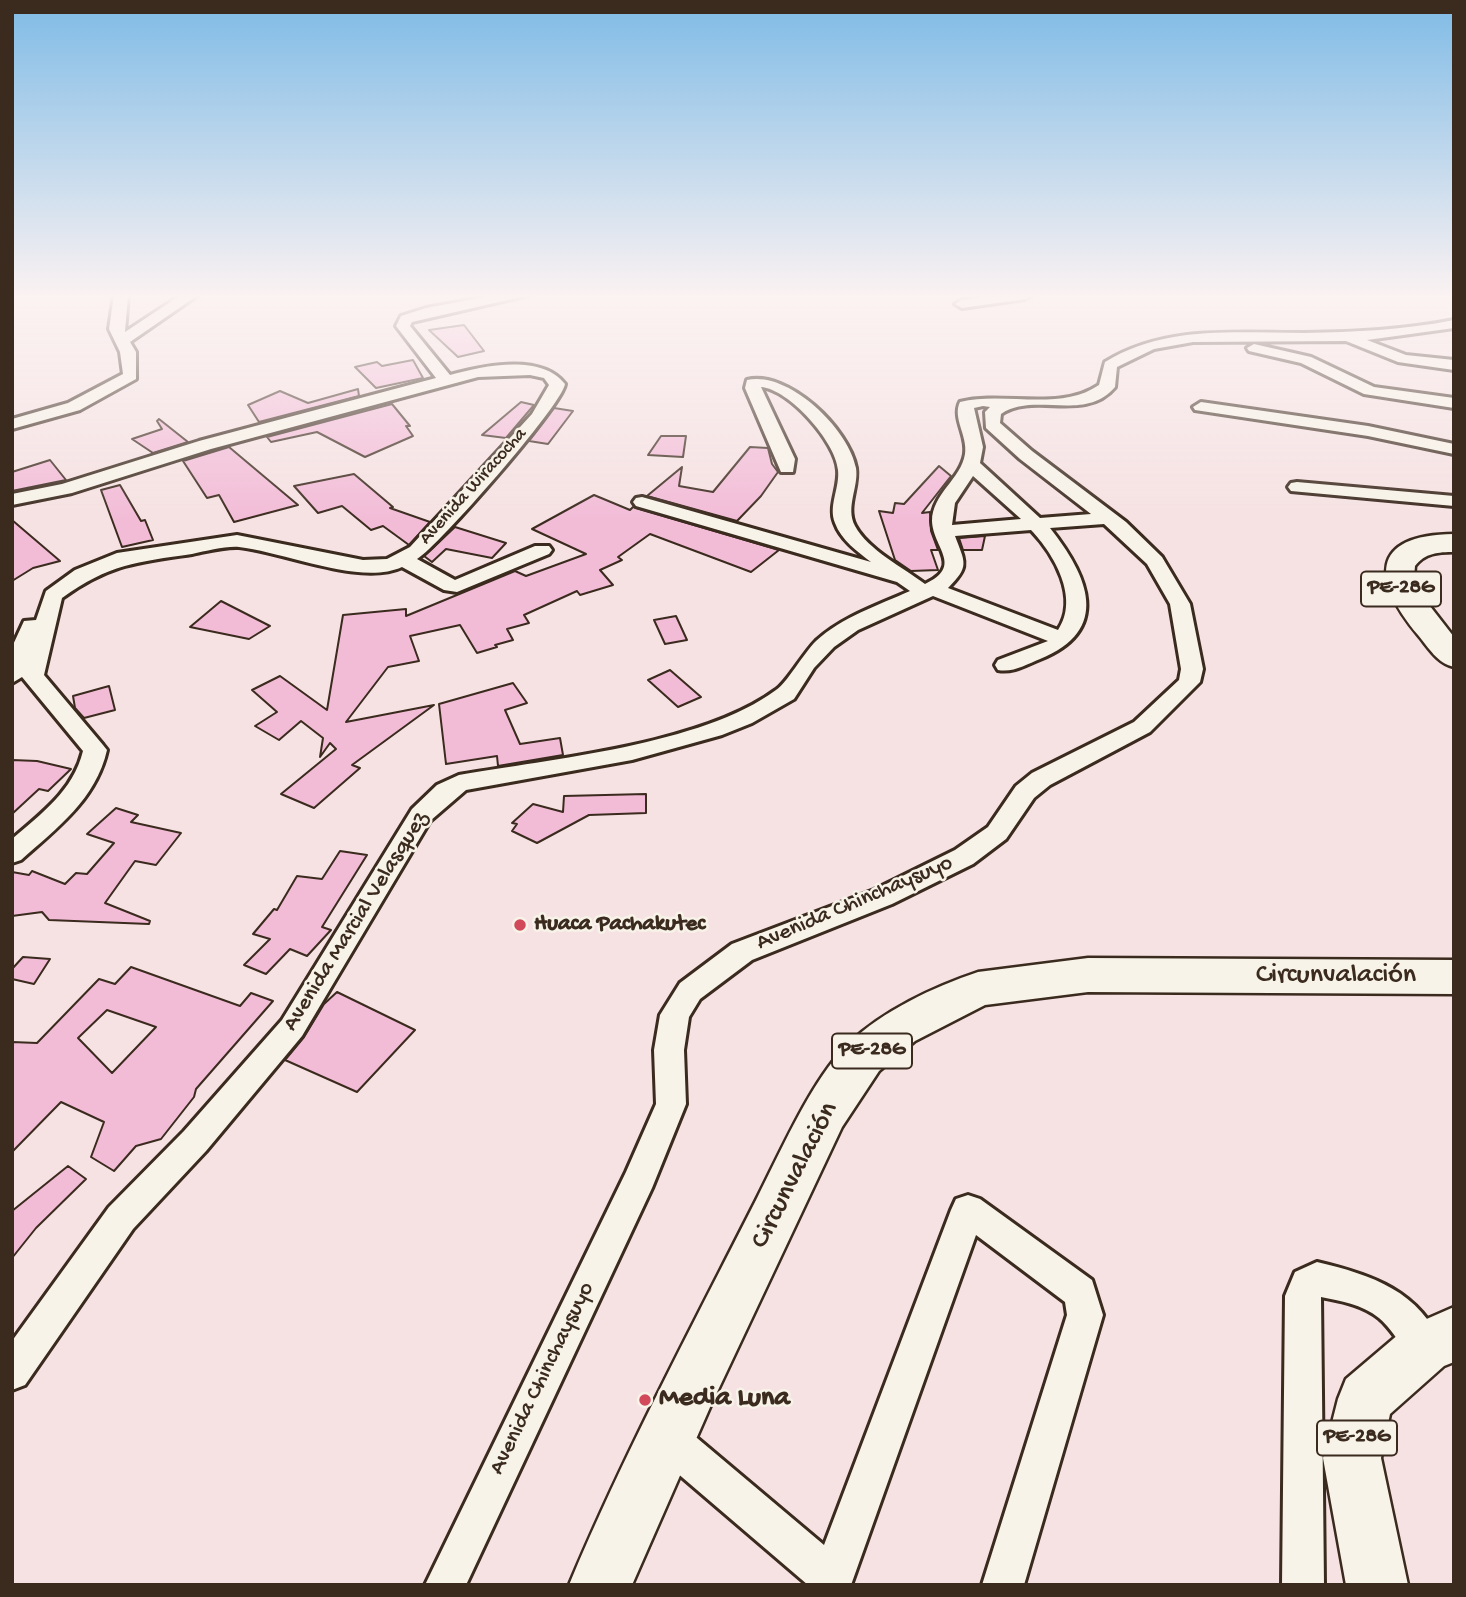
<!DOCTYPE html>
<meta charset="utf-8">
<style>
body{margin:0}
#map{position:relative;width:1466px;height:1597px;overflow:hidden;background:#f6e2e3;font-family:"Gochi Hand",sans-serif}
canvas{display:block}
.frame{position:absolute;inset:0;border:14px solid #3b2a1e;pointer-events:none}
</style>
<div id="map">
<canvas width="1466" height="1597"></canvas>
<div class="frame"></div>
</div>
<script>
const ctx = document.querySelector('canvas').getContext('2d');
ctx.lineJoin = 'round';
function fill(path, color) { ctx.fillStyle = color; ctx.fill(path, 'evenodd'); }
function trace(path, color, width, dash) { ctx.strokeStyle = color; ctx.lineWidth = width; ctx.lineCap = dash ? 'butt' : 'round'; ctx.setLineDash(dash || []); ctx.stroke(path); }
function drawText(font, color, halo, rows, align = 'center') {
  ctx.font = font + ' "Gochi Hand",sans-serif'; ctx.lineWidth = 5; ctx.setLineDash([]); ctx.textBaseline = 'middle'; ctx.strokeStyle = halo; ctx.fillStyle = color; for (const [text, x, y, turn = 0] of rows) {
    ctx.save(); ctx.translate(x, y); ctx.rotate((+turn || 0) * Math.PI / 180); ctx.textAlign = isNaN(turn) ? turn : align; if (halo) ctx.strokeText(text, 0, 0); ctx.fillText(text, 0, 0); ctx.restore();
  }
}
const building = new Path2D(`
 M464,325L484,351L458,357L429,330Z
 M413,360L423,378L376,388L355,367L377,362L382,366Z
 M358,389L359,396L259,422L248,405L280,391L308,403Z
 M521,402L534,405L506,438L482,435Z
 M392,404L410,426H406L413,436L365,457L317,432L271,442L267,437Z
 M554,408L573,411L548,444L529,441Z
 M159,419L188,442L153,453L132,439L162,429L157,421Z
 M661,436H686L683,457L648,455Z
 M229,447L298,505L234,522L219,495L207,498L183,461Z
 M750,447L768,448L772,464L778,472L761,496L737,521L647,496L682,467L679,486L713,492Z
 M50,460L66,480L12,491V472Z
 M939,466L951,476L922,513L930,512L931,531L938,550H931L938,570L911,571L895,560L879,511L893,513L895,503L904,504Z
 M354,474L393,507L390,508L430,522L409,545L383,526L371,530L342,506L318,513L294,486Z
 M120,485L141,521L145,520L153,540L122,547L101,490Z
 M594,495L630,510L633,507L779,550L751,572L650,534L618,557L622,560L600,570L613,585L580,595L577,591L524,615L529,623L507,629L513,640L495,645L497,647L477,653L460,625L410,636L419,661L388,667L346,722L434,705L352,765L360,768L314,808L281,794L336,749L330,743L320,757L323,738L301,721L279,740L255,726L277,712L252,690L280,676L327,710L343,615L406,609V616L515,571L526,576L586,554L532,529Z
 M12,520L60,561L33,568L12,581Z
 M455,527L506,543L492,558L446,549L432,562L424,556Z
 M985,536L982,550H963L959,538Z
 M221,601L270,626L249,639L190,627Z
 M676,616L687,640L665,644L654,620Z
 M670,670L701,697L678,707L648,680Z
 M513,683L527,703L505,710L520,744L560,738L563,755L498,766L497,756L446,764L439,704Z
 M109,686L115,710L84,718L75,708L73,696Z
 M12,760L37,761L71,769L48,791L39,789L12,814Z
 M646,794V813L589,815L537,843L512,831L517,824L512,823L533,804L563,812L564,796Z
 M116,808L138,815L131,822L181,833L156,865L135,861L105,903L150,921L149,924L49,920L42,912L12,916V872L29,875L32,871L65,884L76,873L87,874L114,843L87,834Z
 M340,851L367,855L322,927L331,930L307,956L290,949L266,974L244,965L270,939L253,934L274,909L277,910L297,876L322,879Z
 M23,957L50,959L34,984L12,979V969Z
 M131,967L240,1006L251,993L273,1001L196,1089L194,1097L161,1139L136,1146L114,1171L91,1157L104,1122L61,1102L12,1152V1042L37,1043L99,979L115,984ZM107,1010L156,1027L112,1073L78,1038Z
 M337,992L415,1030L357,1092L285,1060L304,1037L324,1004Z
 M68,1166L86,1179L36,1228L12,1258V1211Z`);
fill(building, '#f2bcd7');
trace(building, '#3b2a1e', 2);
const minor = new Path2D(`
 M114,295H128L125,332L181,295H198L130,342L136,352V379L80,410L12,429V419L68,403L123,374L120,352L109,329Z
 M496,295H529L412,322L410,326L450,375C482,366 541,353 565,384C562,405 438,547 417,559L455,580L535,546H549L552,550L549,554L457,592L444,590L402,567C361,586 284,552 239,547C225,546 207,551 192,554C137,562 109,564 62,598L44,675L103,745L107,750C96,799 57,828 21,860L12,863V839C42,813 73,791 83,751L22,677L12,683V647L24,621L36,620L46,591L75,570L117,553L237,535L363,560L387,559L410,547L532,414L549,385L544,378L530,375L478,377L211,449L72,493L12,505V494L62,484L199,441L436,378L396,326L401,316L426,308Z
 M993,295H1032L1025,299L962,308L955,304L962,300Z
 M1454,320V328L1367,340L1406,355L1454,360V370L1398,362L1346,341L1193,342L1154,349L1117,367L1115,387C1085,423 1034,391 1001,414L1000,423L1032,451L1126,522L1162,557L1190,604L1203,669L1200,682L1150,732L1050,785L1034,798L1006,839L973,864L892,904L752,960L700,999L689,1017L684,1050L686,1104L652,1188L466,1585H425L626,1172L656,1104L654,1050L660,1015L680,983L732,944L874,890L955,850L988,827L1016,786L1032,773L1134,722L1179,680L1181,669L1170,604L1147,564L1104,524L1050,528C1088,576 1112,630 1040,659C1027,664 1013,673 998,670L995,665L998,660L1048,641L933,596L858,630L834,647L814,668L794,699L752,723L722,735L632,760L466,790L430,821L302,1036L206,1151L133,1229L25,1385L12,1390V1341L109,1207L184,1131L282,1020L412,809L437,785L459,775C550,759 702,745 776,690C787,683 803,654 816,641C842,617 879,605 910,591L897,582L636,506L633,502L636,498L642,497L871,562C858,552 841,540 835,523C828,506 840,488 838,470C836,442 789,389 761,387L795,459L793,472H781L745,388L747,380C788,370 849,429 856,468C859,487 845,507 855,526C868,550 904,568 925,584C964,566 933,548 932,521C932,494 961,479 965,454C968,436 952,418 960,402C1004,391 1060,412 1099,385L1105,362C1165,325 1235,333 1304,333C1354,332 1404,330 1454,320ZM983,406L990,407L985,412L986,428L1020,459L1091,514L1040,518L980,463L983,447L974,408ZM973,476L1021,519L952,525L955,503ZM1031,530C1054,554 1080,598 1058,630L948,588C970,566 965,563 955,536Z
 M1254,344L1311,357L1374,387L1454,398V408L1364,394L1301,363L1249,351L1247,348Z
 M1201,402L1368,426L1454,444V454L1368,436L1195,410L1193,407Z
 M1297,482L1454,496V506L1291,491L1288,487L1291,483Z
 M968,1195L980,1199L1092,1280L1103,1315L1024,1585H982L1067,1315L1065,1302L976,1235L851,1585H808L669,1466L664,1452L669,1438L683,1433L697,1438L824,1545L951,1210L956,1199Z
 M1317,1262C1372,1275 1420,1291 1443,1347L1438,1360L1425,1365C1404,1356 1396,1332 1379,1318C1362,1304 1340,1301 1321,1297L1324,1585H1282L1285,1296L1295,1272Z`);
const highway = new Path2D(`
 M1454,534V552C1438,552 1425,553 1415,566L1414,578L1419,592L1454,637V667C1437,663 1429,648 1418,635C1373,581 1368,535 1454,534Z
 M1088,958L1454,960V994L1088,992L985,1005L915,1041L879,1071L842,1127L711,1405L632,1585H569C623,1456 689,1332 752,1208C777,1160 811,1079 849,1043C883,1011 933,987 978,972Z
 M1454,1307V1362L1444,1366L1390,1414L1381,1458L1408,1585H1346L1323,1458L1338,1399L1346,1379L1406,1328Z`);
trace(minor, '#3b2a1e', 6);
trace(highway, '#3b2a1e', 5);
fill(minor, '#f7f3e8');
fill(highway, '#f7f3e8');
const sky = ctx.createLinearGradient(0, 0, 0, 519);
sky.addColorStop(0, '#7fbbe6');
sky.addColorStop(0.57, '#fbf2f2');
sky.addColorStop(1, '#fbf2f200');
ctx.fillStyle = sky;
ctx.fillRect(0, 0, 1466, 519);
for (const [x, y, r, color] of [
 [520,925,7,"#d1495b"],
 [645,1400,7,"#d1495b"]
]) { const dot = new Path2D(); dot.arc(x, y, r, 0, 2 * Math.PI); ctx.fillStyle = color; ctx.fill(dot); trace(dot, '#f7f3e8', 2.5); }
drawText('19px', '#3b2a1e', '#f7f3e8', [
 ["Avenida Wiracocha",474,487,-48]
]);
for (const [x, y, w] of [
 [1401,589,80],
 [872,1051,80],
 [1357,1438,80]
]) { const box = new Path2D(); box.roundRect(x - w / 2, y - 17.5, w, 35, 5); ctx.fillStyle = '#f7f3e8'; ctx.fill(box); trace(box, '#3b2a1e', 2); }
drawText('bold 21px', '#3b2a1e', null, [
 ["PE-28G",1401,589],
 ["PE-28G",872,1051],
 ["PE-28G",1357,1438]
]);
drawText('23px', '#3b2a1e', '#f7f3e8', [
 ["Avenida Chinchaysuyo",855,904,-23],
 ["Avenida Marcial Velasquez",357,922,-58],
 ["Avenida Chinchaysuyo",543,1379,-64]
]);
drawText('bold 23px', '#3b2a1e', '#f7f3e8', [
 ["Huaca Pachakutec",534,925]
], 'left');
drawText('28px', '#3b2a1e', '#f7f3e8', [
 ["Circunvalación",1336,977],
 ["Circunvalación",796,1176,-63]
]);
drawText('bold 28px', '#3b2a1e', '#f7f3e8', [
 ["Media Luna",659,1400]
], 'left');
</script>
